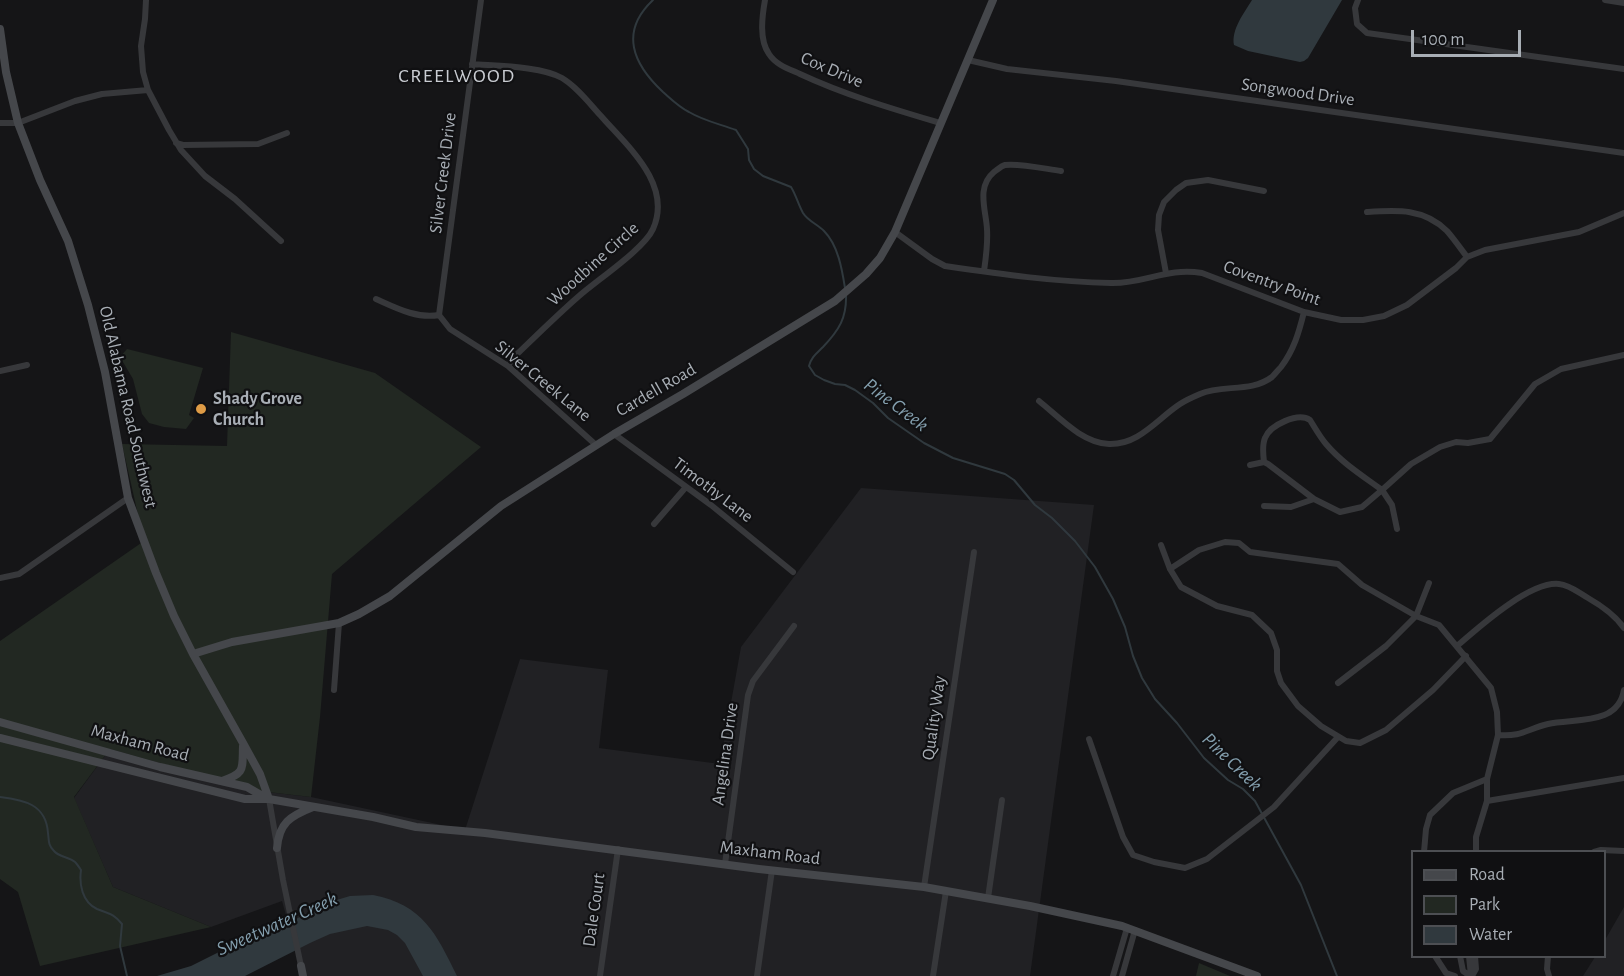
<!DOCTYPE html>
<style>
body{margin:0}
#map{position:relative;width:1624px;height:976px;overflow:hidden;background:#151517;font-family:"Alegreya Sans",sans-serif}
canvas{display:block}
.legend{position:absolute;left:1411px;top:850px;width:195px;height:108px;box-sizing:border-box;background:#101012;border:2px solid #4d4f53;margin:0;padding:8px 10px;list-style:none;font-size:18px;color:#a8aeb5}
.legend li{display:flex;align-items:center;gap:12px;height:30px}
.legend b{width:30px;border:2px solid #4d4f53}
.scale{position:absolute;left:1411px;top:30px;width:110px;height:27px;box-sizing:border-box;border:3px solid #a8aeb5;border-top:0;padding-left:8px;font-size:18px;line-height:21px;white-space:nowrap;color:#a8aeb5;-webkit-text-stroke:4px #101012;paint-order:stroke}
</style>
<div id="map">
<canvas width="1624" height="976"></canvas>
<ul class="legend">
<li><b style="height:8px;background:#45474b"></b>Road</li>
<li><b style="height:16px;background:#222822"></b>Park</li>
<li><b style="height:16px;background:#30393e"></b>Water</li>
</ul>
<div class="scale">100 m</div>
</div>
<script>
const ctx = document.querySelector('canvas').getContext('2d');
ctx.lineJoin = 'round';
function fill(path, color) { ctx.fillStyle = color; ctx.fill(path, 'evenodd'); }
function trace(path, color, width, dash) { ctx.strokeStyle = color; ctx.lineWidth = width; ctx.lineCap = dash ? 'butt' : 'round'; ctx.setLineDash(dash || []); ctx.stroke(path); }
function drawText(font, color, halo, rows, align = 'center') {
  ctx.font = font + ' "Alegreya Sans",sans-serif'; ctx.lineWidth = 4.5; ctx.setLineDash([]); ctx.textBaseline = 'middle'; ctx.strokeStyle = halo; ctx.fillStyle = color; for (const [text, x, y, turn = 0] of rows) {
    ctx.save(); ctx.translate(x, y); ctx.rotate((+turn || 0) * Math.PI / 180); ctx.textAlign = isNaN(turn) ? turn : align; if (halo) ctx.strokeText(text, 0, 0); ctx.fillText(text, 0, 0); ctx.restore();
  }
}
fill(new Path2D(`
 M861,488L1094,505L1030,976H303L282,901L211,927L113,887L74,798L110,749L259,791L311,797L465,830L520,659L608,670L599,748L720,764L741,647Z
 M1624,907V976H1583L1595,957L1604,956L1605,940Z`), '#212124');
fill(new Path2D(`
 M231,332L375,373L481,447L332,574L320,717L311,797L259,791L110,749L74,797L113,887L211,927L40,966L18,892L0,879V641L144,541L122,444L227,446Z
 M127,349L203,368L189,415L194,418L186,429L164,427L149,423L142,414L133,379L120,357Z
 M1199,963L1230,976H1196Z`), '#222822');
fill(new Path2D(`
 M1252,0H1342L1308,58L1304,61L1300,62L1248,51L1234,45C1231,30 1244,13 1252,0Z
 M373,895C423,905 436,933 457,976H423L405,943L397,935L388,930L367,926L330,934L310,943L245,976H157L191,966L231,946L291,922L319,906L330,902L350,896Z`), '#30393e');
trace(new Path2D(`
 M653,0C619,32 633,64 663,92C671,99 679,107 689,112C704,121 720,124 736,130L748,149L749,160L754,169L763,176L791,187C796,195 798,204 803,213C808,221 817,224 824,231C838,245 842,269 845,288
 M846,294C847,318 839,330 823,347C817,353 811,357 809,366L815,375L824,380L835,384L845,385L855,390L873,403L888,418L924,443L953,458L1005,474L1014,480L1035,505L1052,518L1075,541L1095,567L1113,599L1125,627L1133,656L1142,678L1155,699L1177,723L1204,758L1228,780L1243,789L1255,801L1301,885L1337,976
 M0,797C24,800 46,804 48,833C49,841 48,845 54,851C59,857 69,857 75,862C77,864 79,867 81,870C79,884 82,902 97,909C109,914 113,913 122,924L120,946L127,976`), '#30393e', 2);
trace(new Path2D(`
 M146,0L145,19L141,46L143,72L148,90L169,130L181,150L205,176L235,199L281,241
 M765,0C762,17 759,40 769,54C776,65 789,69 800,74C845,95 893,109 940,123
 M1358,0L1355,8L1357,24L1367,33L1624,69
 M1605,0L1624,3
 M968,60L1007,69L1116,81L1624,153
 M472,64C496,66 541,66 562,78C577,87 589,103 601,116C627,146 673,184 653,229C644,249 597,280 579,296C556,316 535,337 513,358L508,366
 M0,123H18L75,101L102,94L148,90
 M176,143L183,145L258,144L287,133
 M1367,212C1397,210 1424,208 1447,231C1454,239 1461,249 1467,257
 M895,232L932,259L945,266C1000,274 1055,282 1111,283C1144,284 1167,267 1202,273L1304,312L1341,320H1363L1384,316L1407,305L1456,268L1467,257L1485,250L1579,232L1624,213
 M984,271C986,257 988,244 987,229C986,210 976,187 994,172C997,170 1001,166 1005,165C1019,163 1046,169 1061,171
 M1166,273L1158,230L1159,215L1164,202L1176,190L1186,183L1208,180L1264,191
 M376,299C396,308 417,319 439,315L450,329L508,366L596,445
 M439,315L481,0
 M0,371L27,365
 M1039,401C1059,417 1082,443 1109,444C1139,445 1157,419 1180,404C1186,400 1193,397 1200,394C1222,384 1251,393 1272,377C1275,374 1278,370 1281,367C1294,350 1299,332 1304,312
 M614,434L711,505L793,572
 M1264,462C1263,454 1262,445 1265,438C1270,425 1298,412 1310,420C1315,428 1320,437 1326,444C1342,463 1363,476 1382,490L1362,507L1340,512L1314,499L1291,507L1264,506
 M1250,465L1264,462L1268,464L1314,499
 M654,524L686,487
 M1397,529L1392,505L1382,490L1411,464L1440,447L1456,442L1468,443L1490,439L1535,384L1561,369L1624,355
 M1161,545L1170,569L1181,587L1217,606L1252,615L1271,633L1277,650V671L1281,683L1298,706L1321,726L1346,741L1360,743L1386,730L1433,690L1466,656
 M1170,569L1199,550L1225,542L1239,543L1250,552L1338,564L1362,585L1416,616L1439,625L1491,688L1497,712L1498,735L1487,779V801L1476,837V852
 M0,578L19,574L128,498
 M1457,646C1479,627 1530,581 1559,584C1570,585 1579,593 1588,598C1602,606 1615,615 1624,628
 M1338,683L1386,646L1416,616L1429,583
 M334,690L339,623
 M1498,735C1522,737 1527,729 1548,724C1575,718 1618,726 1624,690
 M1089,739L1123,837L1133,855L1154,862L1185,868L1207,859L1274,807L1338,737
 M269,799L283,880L301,966
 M1487,801L1624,778
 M1424,852L1426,829L1430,815L1453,793L1487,779
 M1594,852L1601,850L1624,851
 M725,864L748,695L753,681L794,626
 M924,887L974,552
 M988,898L1002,800
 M1435,956L1446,973L1455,976
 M1460,956L1463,971L1470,976
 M1469,956L1471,976
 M1548,956L1547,969L1549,976
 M600,976L618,849
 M757,976L772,870
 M933,976L946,891
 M1113,976L1127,928
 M1122,976L1135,930
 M1472,976L1476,969L1475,956`), '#37383b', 6);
trace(new Path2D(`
 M0,29L6,72L18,123L40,180L68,241L88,305L105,372L128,498L156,573L174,616L193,654L243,743L260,774L269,799
 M193,654L232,642L339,623L359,614L390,596L501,506L614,434L683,394L835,301L866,274L880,258L895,232L993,0
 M0,722L160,767L247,787L266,798
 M0,738L245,799H269L373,817L416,827L485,833L759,869L924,887L1030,906L1122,926L1257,976
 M222,781C246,773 242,769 243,746
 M277,848C279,823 290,816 313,807
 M301,966L303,976`), '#45474b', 8);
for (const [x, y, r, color] of [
 [201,409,6,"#de9b46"]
]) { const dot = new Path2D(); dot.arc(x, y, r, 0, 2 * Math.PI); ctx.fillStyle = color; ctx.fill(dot); trace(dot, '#101012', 2); }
drawText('18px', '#a8aeb5', '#101012', [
 ["Cox Drive",832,70,23],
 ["Songwood Drive",1298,92,8],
 ["Silver Creek Drive",443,173,-83],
 ["Woodbine Circle",593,264,-42],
 ["Coventry Point",1272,283,20],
 ["Silver Creek Lane",543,381,39],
 ["Cardell Road",656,390,-30],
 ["Old Alabama Road Southwest",128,407,77],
 ["Timothy Lane",713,490,37],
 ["Quality Way",934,718,-82],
 ["Maxham Road",140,743,15],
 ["Angelina Drive",725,754,-82],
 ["Maxham Road",770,853,7],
 ["Dale Court",594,910,-82]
]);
drawText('bold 18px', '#a8aeb5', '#101012', [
 ["Shady Grove",213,399],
 ["Church",213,420]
], 'left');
ctx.letterSpacing = '1.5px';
drawText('20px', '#c9ccd2', '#101012', [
 ["CREELWOOD",457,76]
]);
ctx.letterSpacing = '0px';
drawText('italic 20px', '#839ead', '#101012', [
 ["Pine Creek",896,405,37],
 ["Pine Creek",1232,762,44],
 ["Sweetwater Creek",277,924,-24]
]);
</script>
